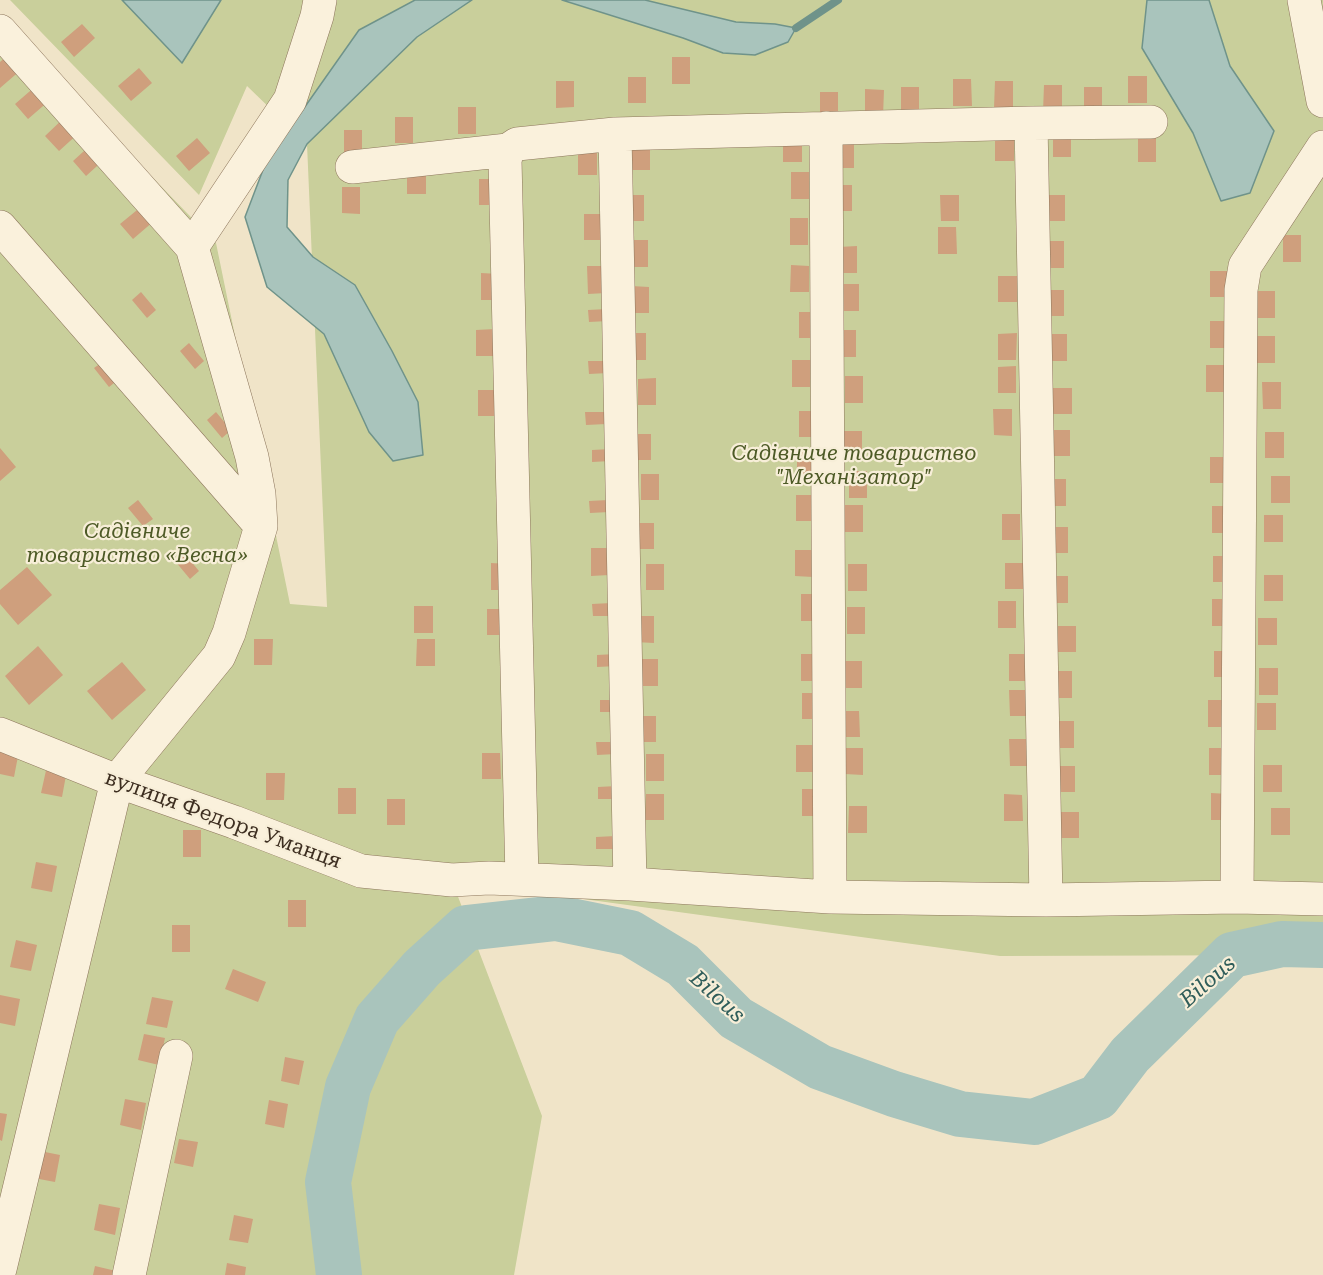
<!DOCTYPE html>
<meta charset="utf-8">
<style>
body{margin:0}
canvas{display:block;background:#f0e4c8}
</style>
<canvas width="1323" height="1275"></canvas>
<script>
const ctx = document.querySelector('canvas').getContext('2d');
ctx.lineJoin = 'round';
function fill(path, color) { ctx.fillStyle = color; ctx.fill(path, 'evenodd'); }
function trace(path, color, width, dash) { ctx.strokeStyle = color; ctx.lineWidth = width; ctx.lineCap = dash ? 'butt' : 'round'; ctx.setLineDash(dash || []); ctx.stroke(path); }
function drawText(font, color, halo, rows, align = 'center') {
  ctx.font = font + ' "Roboto Serif",serif'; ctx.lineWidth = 4.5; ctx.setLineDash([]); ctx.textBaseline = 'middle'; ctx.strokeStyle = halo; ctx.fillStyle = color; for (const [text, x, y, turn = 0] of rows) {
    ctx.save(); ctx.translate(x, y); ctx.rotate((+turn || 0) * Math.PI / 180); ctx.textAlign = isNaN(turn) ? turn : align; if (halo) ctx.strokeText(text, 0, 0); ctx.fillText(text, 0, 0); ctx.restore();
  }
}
fill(new Path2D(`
 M10,0H1323V955L1000,956L452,881L542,1116L514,1275H0V20L216,243L290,604L327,607L307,144L247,86L199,195Z`), '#c9cf9b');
const water = new Path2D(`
 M122,0H221L182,63Z
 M415,0H472L417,37L307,144L288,180L287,227L313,257L355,285L392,351L418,402L423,455L393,461L369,432L324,334L267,287L245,217L266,162L359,30Z
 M562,0H645L736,22L775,24L796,28L788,42L755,55L723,53L683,38Z
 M1147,0H1209L1230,66L1274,131L1250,193L1221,201L1193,133L1142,48Z`);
fill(water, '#a9c4bc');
trace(water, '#6f938a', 1.5);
trace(new Path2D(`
 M796,28L838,0`), '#6f938a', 8);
trace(new Path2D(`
 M339,1275L328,1182L348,1087L377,1019L422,968L466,928L556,918L630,933L683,965L736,1018L820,1067L894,1094L960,1114L1034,1122L1098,1097L1130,1055L1232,955L1282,944L1323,945`), '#a9c4bc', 46);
fill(new Path2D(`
 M82,24L95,38L74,57L61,42Z
 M9,54L22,69L0,88V62Z
 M672,57H690V84H672Z
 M139,68L152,83L131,101L118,86Z
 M1128,76H1147V103H1128Z
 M628,77H646V103H628Z
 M953,79H971L972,106H953Z
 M556,81H574V107L556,108Z
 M995,81H1013V108H994Z
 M37,85L50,100L28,119L15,104Z
 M1044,85H1062V112H1043Z
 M901,87H919V113H901Z
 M1084,87H1102V114H1084Z
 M865,89L884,90L883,116H865Z
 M820,92H838V119L820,118Z
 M458,107H476V134H458Z
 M66,116L80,132L59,151L45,136Z
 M395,117H413V143H395Z
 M344,130H362V157H344Z
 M1053,131H1071V157H1053Z
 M783,135L802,136V162H783Z
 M995,135H1014V161H995Z
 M1138,136H1156V162H1138Z
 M197,138L210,153L189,171L176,156Z
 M94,142L107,157L86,176L73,161Z
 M836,142H854V168H836Z
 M631,143H650V170H631Z
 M578,148L597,149V175H578Z
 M407,167H426V194H407Z
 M791,172H809V199H791Z
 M479,179H498V205H479Z
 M834,185H852V211H834Z
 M342,187H360V214L342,213Z
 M626,195H644V221H626Z
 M940,195H959V221H941Z
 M1046,195H1065V221H1047Z
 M142,206L154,221L133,239L120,224Z
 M584,214H602V240H584Z
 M790,218H808V245H790Z
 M938,227H956L957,254H938Z
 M1283,235H1301V262H1283Z
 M630,240H648V267H630Z
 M1046,241H1064V268H1046Z
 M857,246V273H839V247Z
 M791,265L809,266V292H790Z
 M587,266H605L606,293L588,294Z
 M1210,271H1228V297H1210Z
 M481,273L499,274V300H481Z
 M998,276H1017V302H998Z
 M840,284H859V311H840Z
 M631,286L649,287V313H631Z
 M1046,290H1064V316H1046Z
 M1256,291H1275V318H1256Z
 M141,292L156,310L147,318L132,300Z
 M607,309L608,321L589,322L588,310Z
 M799,312H818V338H799Z
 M1210,321H1229V348H1210Z
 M495,329V356H476V330Z
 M838,330H856V357H838Z
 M628,333H646V360H628Z
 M1017,333L1016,360H998V334Z
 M1048,334H1067V361H1048Z
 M1256,336H1275V363H1256Z
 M189,343L204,361L195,369L180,351Z
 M792,360H811L810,387H792Z
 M104,361L119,379L109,387L94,368Z
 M588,361H608V373L589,374Z
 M1206,365H1225V392H1206Z
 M1016,366V393H998V367Z
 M845,376H863V403H845Z
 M656,378V405H638V379Z
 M1262,382H1281V409H1263Z
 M1053,388H1072V414H1053Z
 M478,390H496V416H478Z
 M993,409H1012V436L994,435Z
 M799,411H817V437H799Z
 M216,412L231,430L222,438L207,420Z
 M585,412H605L606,424L586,425Z
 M1051,430H1070V456H1051Z
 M844,431H862V458H844Z
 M1265,432H1284V458H1265Z
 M633,434H651V460H633Z
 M0,448L16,467L0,481Z
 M611,449V461L592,462V450Z
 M797,451H815V477H797Z
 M1210,457H1228V483H1210Z
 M849,471H867V498H849Z
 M641,474H659V500H641Z
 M1271,476H1290V503H1271Z
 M1047,479H1066V506H1047Z
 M796,495H815V521H796Z
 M138,500L153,519L143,526L128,508Z
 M608,500L609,512L590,513L589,501Z
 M844,505H863V532H844Z
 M1212,506H1231V533H1212Z
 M1002,514H1020V540H1002Z
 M1264,515H1283V542H1264Z
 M636,523H654V549H636Z
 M1049,527H1068V553H1050Z
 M591,548H609V575L591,576Z
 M795,550H813V577L795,576Z
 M184,553L199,571L190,579L175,561Z
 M1213,556H1231V582H1213Z
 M491,563L509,564V590H491Z
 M1005,563H1023V589H1005Z
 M646,564H664V590H646Z
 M848,564H867V591H848Z
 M27,567L52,595L18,625L0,604V590Z
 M1264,575H1283V601H1264Z
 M1049,576H1068V603H1049Z
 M801,594H819V621H801Z
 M1212,599H1230V626H1212Z
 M998,601H1016V628H998Z
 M611,603L612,616H593L592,604Z
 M414,606H433V633H414Z
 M847,607H865V634H847Z
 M487,609H505V635H487Z
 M635,616H654V643L635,642Z
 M1258,618H1277V645H1258Z
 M1058,626H1076V652H1058Z
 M254,639H273L272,665H254Z
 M417,639H435V666H416Z
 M38,646L63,675L29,705L5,676Z
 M1214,651H1232V677H1214Z
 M616,654L617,666L597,667V655Z
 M801,654H819V681H801Z
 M1009,654H1028V681H1009Z
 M639,659H658V686H639Z
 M843,661H862V688H843Z
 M122,662L146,690L112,720L87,691Z
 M1259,668H1278V695H1259Z
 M1053,671H1072V698H1053Z
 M1009,690H1028V716H1010Z
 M802,693H820V719H802Z
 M600,700H619L620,712H600Z
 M1208,700H1227V727H1208Z
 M1257,703H1276V730H1257Z
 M841,711H859L860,737H841Z
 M638,716H656V742H638Z
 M1056,721H1074V748H1055Z
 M1009,739H1028V766H1010Z
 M596,742H615L616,754L597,755Z
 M796,745H815V772H796Z
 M0,747L19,751L14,777L0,774Z
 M845,748H863V775L845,774Z
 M1209,748H1227V775H1209Z
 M482,753H500L501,779H482Z
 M646,754H664V781H646Z
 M1263,765H1282V792H1263Z
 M47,766L67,770L62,797L41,793Z
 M1056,766H1075V792H1056Z
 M266,773H285L284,800H266Z
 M617,786L618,799H598V787Z
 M338,788H356V814H338Z
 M802,789H821V816H802Z
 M1211,793L1229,794V820H1211Z
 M646,794H664V820H645Z
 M1004,794L1022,795L1023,821H1004Z
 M387,799H405V825H387Z
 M849,806H867V833H848Z
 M1271,808H1290V835H1271Z
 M1060,812H1079V838H1060Z
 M183,830H201V857H183Z
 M616,836V849H596V837Z
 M36,862L57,866L52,892L31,888Z
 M288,900H306V927H288Z
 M172,925H190V952H172Z
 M16,940L37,945L31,971L10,967Z
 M233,969L266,982L258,1002L225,989Z
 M0,995L20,999L15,1026L0,1023Z
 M152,997L173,1001L167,1028L146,1024Z
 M144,1034L165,1038L159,1065L138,1060Z
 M285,1057L304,1061L299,1085L281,1081Z
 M125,1099L146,1103L141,1130L120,1125Z
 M269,1100L288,1104L284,1128L265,1124Z
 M0,1113L7,1114L2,1141L0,1140Z
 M179,1139L198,1142L193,1167L174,1163Z
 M40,1151L60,1155L55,1182L34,1178Z
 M99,1204L120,1208L115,1235L94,1230Z
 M234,1215L253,1219L248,1243L229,1240Z
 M227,1263L246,1267L245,1275H225Z
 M95,1266L116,1271L115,1275H93Z`), '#cf9f7d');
const minor = new Path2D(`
 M1304,0L1323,101
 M0,31L192,247
 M1031,123L1046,900
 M826,128L830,897
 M615,134L630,884
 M508,150L505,160L522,879
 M352,167L508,150L517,144L615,134L1031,123L1151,122
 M0,227L261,526
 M0,734L117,781L234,822L361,871L452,880L489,878L630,884L830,897L1046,900L1237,897L1323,899
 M1237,897L1241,290L1245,266L1323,147
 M0,1269L117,781L219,656L229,633L261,526L259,494L252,457L192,247L290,100L317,16L320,0
 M129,1275L176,1056`);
trace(minor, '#8d765c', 34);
trace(minor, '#faf1dc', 33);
drawText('italic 21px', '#4d5a26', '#f7eed8', [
 ["Садівниче товариство",854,454],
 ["\"Механізатор\"",854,478],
 ["Садівниче",137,532],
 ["товариство «Весна»",137,556]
]);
drawText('21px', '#3d2e20', '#f7eed8', [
 ["вулиця Федора Уманця",223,820,20]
]);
drawText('italic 22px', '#2f5d5a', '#f7eed8', [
 ["Bilous",1208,982,-41],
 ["Bilous",717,997,42]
]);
</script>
